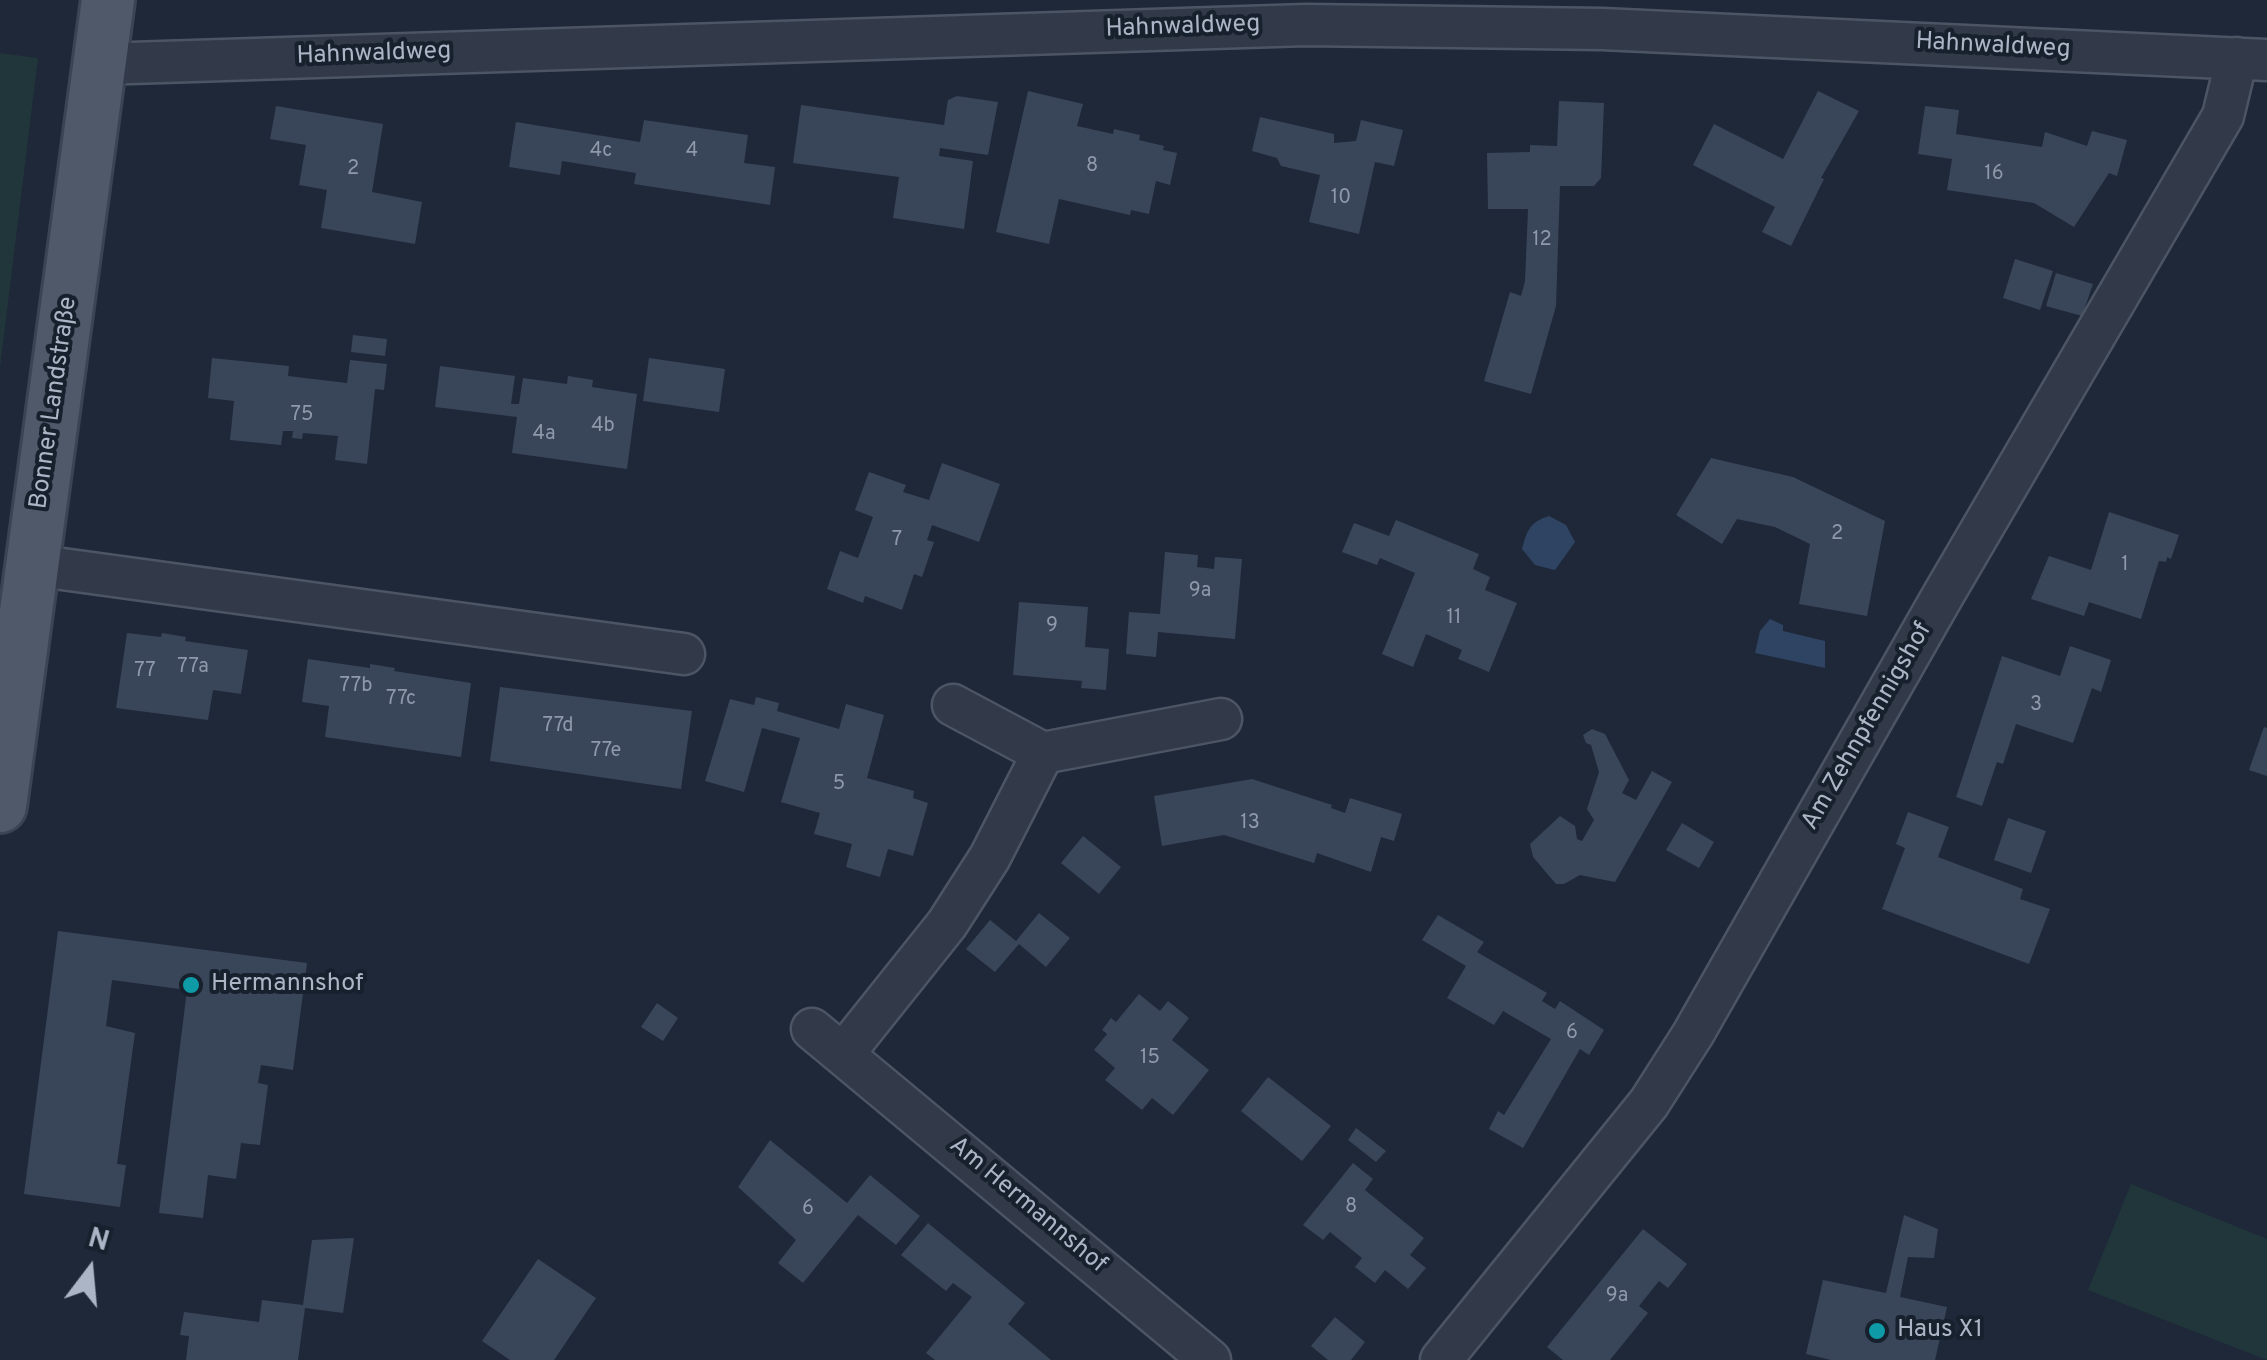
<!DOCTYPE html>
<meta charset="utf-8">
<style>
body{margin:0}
#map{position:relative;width:2267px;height:1360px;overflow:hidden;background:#1e2839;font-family:Overpass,sans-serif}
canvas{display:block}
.north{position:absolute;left:40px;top:1220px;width:100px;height:100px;-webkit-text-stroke:8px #17202d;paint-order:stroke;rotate:16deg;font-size:28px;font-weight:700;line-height:40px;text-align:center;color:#abb5c6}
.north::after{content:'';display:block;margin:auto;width:35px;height:45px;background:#abb5c6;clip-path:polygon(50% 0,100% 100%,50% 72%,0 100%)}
</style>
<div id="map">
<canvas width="2267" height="1360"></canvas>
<div class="north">N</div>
</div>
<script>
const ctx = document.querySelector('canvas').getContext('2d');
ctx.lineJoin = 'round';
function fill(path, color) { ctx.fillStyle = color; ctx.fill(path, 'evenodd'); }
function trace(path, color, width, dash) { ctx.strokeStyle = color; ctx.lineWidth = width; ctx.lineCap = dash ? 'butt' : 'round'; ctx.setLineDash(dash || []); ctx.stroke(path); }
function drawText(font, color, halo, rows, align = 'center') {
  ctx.font = font + ' Overpass,sans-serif'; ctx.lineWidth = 8; ctx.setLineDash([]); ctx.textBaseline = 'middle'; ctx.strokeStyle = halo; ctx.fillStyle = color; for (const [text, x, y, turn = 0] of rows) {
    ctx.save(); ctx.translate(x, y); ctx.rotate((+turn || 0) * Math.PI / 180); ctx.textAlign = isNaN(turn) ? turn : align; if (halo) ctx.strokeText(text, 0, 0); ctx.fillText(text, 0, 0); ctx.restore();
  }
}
fill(new Path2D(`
 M0,53L38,58L0,368Z
 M2131,1184L2267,1239V1360L2088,1290Z`), '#20363a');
fill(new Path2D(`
 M1549,516L1566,525L1575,542L1555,570L1535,565L1522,549C1527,530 1530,522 1549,516Z
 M1770,619L1783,625V631L1825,641V668L1755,653L1760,631Z`), '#2f4362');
fill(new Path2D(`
 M1028,91L1083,104L1077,126L1113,134L1114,129L1140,135L1139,140L1164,146L1163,150L1177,153L1170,185L1156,181L1149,214L1131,210L1130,215L1059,199L1049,244L996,232Z
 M1818,91L1859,111L1821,178L1824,179L1791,246L1762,232L1775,207L1693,165L1714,124L1783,159Z
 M957,96L998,102L988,155L940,148L939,156L973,161L964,229L893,218L899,177L793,163L801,105L944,125L948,100Z
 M1559,101L1604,103L1601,178L1594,186H1560L1556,306L1531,394L1484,381L1510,292L1521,296L1525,281L1528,209H1488L1487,153L1530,152V145L1557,146Z
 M276,106L383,124L372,192L422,202L415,244L321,228L327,190L299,185L306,145L270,139Z
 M1925,106L1959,110L1956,134L2042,147L2045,132L2087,146L2092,131L2127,140L2117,176L2109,173L2074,227L2034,203L1947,190L1952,159L1918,154Z
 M1260,117L1334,134V143L1356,141L1361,120L1403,130L1394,166L1375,162L1359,234L1309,222L1320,175L1281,166L1277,158L1252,151Z
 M644,120L748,135L744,163L775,167L770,205L634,184L636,173L562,161L560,175L509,167L516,122L640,142Z
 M2015,259L2053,271L2040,310L2003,298Z
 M2056,273L2093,284L2082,316L2046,306Z
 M353,335L387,339L385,356L351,352Z
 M212,358L289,366L288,376L347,383L350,360L387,364L384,390L375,389L367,464L335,460L338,436L303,433L302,439L292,438L293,431H283L281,445L230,440L234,401L208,398Z
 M649,358L725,369L719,412L643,401Z
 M440,366L515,376L511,404H519L523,378L567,384L568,376L581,378L593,380L592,387L637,394L627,469L512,453L517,417L435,407Z
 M1711,458L1793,477L1885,521L1867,616L1799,604L1810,544L1775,527L1737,519L1722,544L1676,515Z
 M942,463L1000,484L979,542L932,525L927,540L934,542L922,577L914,574L902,610L865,596L863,603L827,589L840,551L858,558L873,517L855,510L869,472L906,485L903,492L929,500Z
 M2109,512L2179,535L2171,559L2167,557L2166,562L2159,561L2141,619L2089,602L2084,616L2031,599L2049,556L2091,570Z
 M1396,520L1479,554L1473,569L1490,577L1485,590L1517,603L1489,672L1458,659L1462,650L1426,634L1413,667L1382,654L1415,573L1380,558L1377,565L1342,552L1354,523L1389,536Z
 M1165,552L1198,555L1197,567L1214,569L1215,557L1242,559L1235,639L1158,632L1156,657L1126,654L1129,612L1160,614Z
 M1019,602L1088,607L1085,647L1109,649L1106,690L1081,688L1082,681L1013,675Z
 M127,633L161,637L162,633L186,637L185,641L248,650L241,694L213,690L208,720L116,708Z
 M2070,646L2111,660L2101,692L2092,688L2073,743L2016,724L2003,764L1997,762L1982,806L1956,797L2002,656L2060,676Z
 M308,659L370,668V664L395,668L394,671L471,683L461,757L325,737L329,706L302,702Z
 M500,687L692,711L681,789L490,761Z
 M756,697L779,703L777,711L839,729L846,704L884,715L867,778L914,791L913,798L928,803L913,856L888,849L880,877L846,867L852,844L814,834L820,813L781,802L800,738L762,728L744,792L705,781L730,699L754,705Z
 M2264,727L2267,728V776L2249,770Z
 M1592,729L1605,734L1629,780L1622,793L1636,800L1652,771L1672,782L1615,882L1580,875L1564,884H1556L1533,857L1530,844L1560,816L1575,826L1577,839L1582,841L1594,820L1587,809L1599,772L1591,745L1586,743L1583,735Z
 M1252,779L1332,805L1331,808L1345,813L1350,798L1402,814L1394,841L1381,837L1371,872L1317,853L1314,863L1224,835L1162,846L1154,796Z
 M1908,812L1949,827L1938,857L2023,889L2020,899L2050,909L2029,964L1882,909L1905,848L1896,844Z
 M2008,818L2046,831L2031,873L1994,860Z
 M1682,823L1714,842L1699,868L1666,850Z
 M1083,836L1121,867L1099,894L1061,863Z
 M1039,913L1070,938L1046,967L1019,944L995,972L966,949L990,920L1016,941Z
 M1438,915L1484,942L1477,952L1547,993L1542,1001L1555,1009L1560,1001L1604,1030L1589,1055L1580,1049L1523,1148L1489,1129L1498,1111L1504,1115L1551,1039L1503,1011L1494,1025L1447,998L1466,966L1422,940Z
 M58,931L307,963L293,1070L261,1065L258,1083L268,1085L260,1145L241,1143L236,1179L208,1175L203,1218L159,1213L187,990L112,980L106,1026L135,1033L117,1164L126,1165L120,1207L24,1194Z
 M1139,994L1160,1011L1168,1001L1189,1018L1172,1040L1209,1070L1173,1115L1152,1098L1142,1110L1105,1080L1115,1068L1094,1050L1107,1034L1102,1030L1111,1018L1116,1022Z
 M657,1003L678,1018L663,1041L641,1027Z
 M1268,1077L1331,1126L1302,1161L1241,1111Z
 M1356,1128L1386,1151L1376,1162L1348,1140Z
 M770,1140L847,1203L870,1175L920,1216L896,1245L858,1215L803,1283L778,1263L796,1240L738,1187Z
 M1353,1163L1373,1179L1365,1190L1424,1238L1410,1255L1426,1268L1408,1289L1385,1270L1375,1283L1355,1267L1362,1258L1330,1232L1323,1240L1303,1225Z
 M1904,1215L1938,1229L1934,1258L1908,1257L1900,1297L1947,1307L1935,1360H1831L1806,1354L1823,1280L1886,1293Z
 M928,1223L1025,1303L1008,1324L1051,1360H935L926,1353L972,1297L953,1283L946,1291L901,1255Z
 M1643,1229L1687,1264L1668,1288L1659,1281L1639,1306L1648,1313L1610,1360H1563L1547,1347Z
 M354,1238L343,1313L305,1308L298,1360H186L189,1336L180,1335L184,1312L259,1322L262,1300L303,1305L312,1240Z
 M538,1259L596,1298L554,1360H510L482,1341Z
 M1335,1317L1365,1342L1351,1360H1328L1311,1346Z`), '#394659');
const minor = new Path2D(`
 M100,64L1306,25L1602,29L2267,60
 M33,565L684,654
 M953,705L1043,753L1221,719
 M812,1029L1210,1360
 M844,1053L947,924L990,857L1043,753
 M1441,1360L1649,1103L1693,1034L1942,597L2223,116L2237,58`);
const major = new Path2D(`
 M0,806L108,0`);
trace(minor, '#4c5564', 45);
trace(major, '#3b4452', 58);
trace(minor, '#323a49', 40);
trace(major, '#4f5969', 52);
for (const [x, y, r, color] of [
 [191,985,10,"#0f9aa8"],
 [1877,1331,10,"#0f9aa8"]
]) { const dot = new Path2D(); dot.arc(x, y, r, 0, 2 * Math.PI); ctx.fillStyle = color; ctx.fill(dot); trace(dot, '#17202d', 4); }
drawText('20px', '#8e99ab', null, [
 ["4c",601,152],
 ["4",692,152],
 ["8",1092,167],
 ["2",353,170],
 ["16",1994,175],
 ["10",1341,199],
 ["12",1542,241],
 ["75",302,416],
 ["4b",603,427],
 ["4a",544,435],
 ["2",1837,535],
 ["7",897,541],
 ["1",2125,566],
 ["9a",1200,592],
 ["11",1454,619],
 ["9",1052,627],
 ["77a",193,668],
 ["77",145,672],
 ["77b",356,687],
 ["77c",401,700],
 ["3",2036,706],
 ["77d",558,727],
 ["77e",606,752],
 ["5",839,785],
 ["13",1250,824],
 ["6",1572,1034],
 ["15",1150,1059],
 ["8",1351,1208],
 ["6",808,1210],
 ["9a",1617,1297]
]);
drawText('25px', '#abb5c6', '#17202d', [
 ["Hahnwaldweg",1183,28,-2],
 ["Hahnwaldweg",1993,47,3],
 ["Hahnwaldweg",374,55,-2],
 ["Bonner Landstraße",55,403,-82],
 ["Am Zehnpfennigshof",1868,727,-60],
 ["Am Hermannshof",1027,1206,40]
]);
drawText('25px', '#abb5c6', '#17202d', [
 ["Hermannshof",211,985],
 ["Haus X1",1897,1331]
], 'left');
</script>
